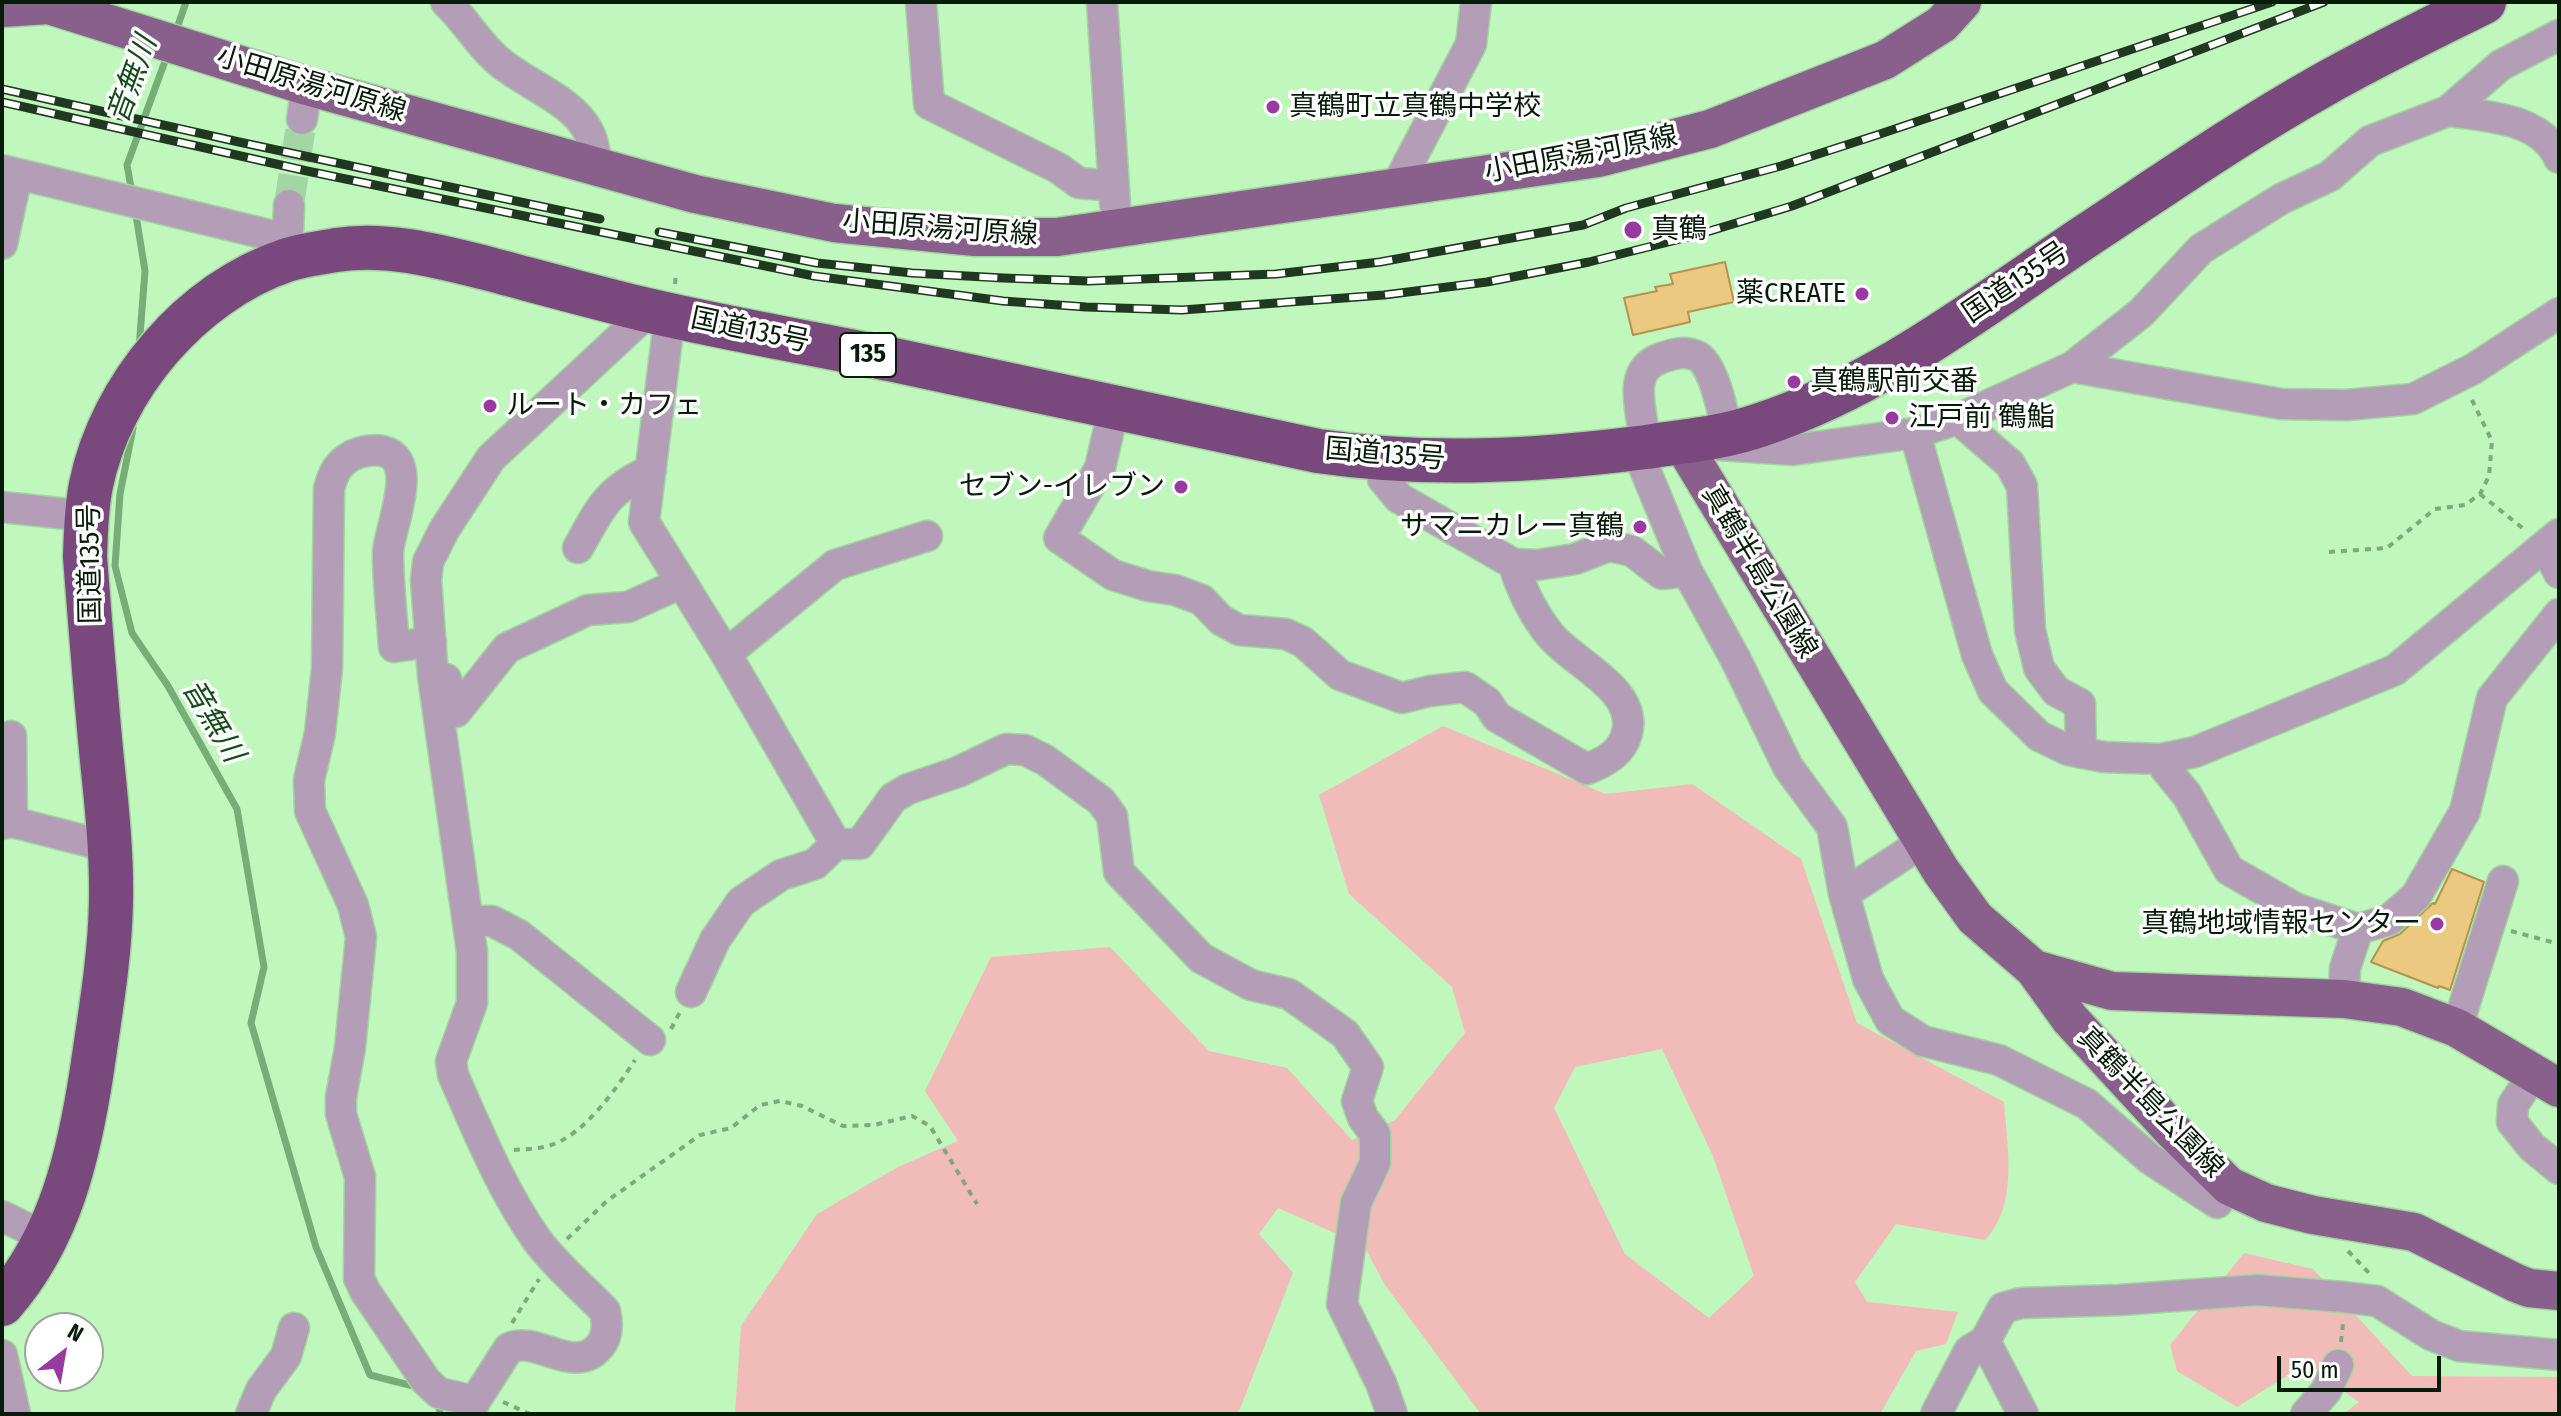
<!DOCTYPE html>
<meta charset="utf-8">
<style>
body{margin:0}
#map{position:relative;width:2561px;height:1416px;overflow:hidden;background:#bff7bd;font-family:"Fira Sans Condensed",sans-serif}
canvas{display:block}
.frame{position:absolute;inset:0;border:4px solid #071c08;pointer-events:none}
.north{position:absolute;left:24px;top:1312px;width:80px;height:80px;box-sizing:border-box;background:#fff;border:2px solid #9ca49c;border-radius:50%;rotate:31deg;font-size:22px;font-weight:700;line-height:32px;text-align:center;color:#071c08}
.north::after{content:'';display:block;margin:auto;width:28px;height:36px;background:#9939a2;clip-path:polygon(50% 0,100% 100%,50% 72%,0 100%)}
.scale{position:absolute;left:2277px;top:1356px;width:164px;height:36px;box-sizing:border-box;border:4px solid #071c08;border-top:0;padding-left:10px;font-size:24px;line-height:28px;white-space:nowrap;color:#071c08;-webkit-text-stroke:6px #fff;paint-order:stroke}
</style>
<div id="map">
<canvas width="2561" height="1416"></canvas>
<div class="frame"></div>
<div class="north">N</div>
<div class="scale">50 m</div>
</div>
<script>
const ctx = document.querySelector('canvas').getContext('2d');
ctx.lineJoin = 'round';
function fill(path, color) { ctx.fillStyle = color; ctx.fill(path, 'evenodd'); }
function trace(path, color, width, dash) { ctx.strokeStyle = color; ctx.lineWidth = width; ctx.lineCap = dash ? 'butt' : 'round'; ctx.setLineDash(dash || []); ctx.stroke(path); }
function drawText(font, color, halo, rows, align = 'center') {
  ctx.font = font + ' "Fira Sans Condensed","Noto Sans JP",sans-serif'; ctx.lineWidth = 7; ctx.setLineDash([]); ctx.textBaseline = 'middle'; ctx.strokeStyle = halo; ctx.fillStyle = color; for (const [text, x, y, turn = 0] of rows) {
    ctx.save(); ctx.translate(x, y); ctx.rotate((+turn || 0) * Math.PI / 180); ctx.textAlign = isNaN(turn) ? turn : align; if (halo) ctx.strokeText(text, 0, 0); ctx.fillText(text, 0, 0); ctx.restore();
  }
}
fill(new Path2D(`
 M1443,726L1606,794L1692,784L1801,859L1857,1023L2004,1102C2007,1146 2019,1205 1985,1240L1896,1224L1855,1282L1867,1302L1958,1312L1946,1344L1916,1351L1880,1414H1481L1385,1285L1364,1246L1278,1208L1259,1234L1293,1273L1238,1414H735L741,1326L817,1214L898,1167L958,1141L925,1091L991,957L1110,947L1209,1051L1287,1068L1352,1140L1395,1120L1465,1033L1452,987L1349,894L1319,795ZM1662,1049L1713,1156L1754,1276L1709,1318L1625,1254L1554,1108L1575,1067Z
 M2244,1253L2313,1269L2412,1376L2559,1377V1414H2343L2359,1402L2306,1364L2237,1407L2177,1371L2170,1345Z`), '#f1bcb8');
trace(new Path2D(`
 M175,34L186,2
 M132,193L127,165L168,53
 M135,209L145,271L139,348
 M133,428L120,494L115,566L132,633L168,686L237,809L264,967L251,1023L316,1247L370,1375L417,1387
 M435,1402L440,1410L439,1414`), '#77ae77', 7);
const building = new Path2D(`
 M1725,262L1734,302L1688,312L1690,322L1633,335L1624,298L1657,291L1655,287L1673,284L1670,274Z
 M2452,869L2484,882L2450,990L2439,986L2438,988L2371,962L2383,941L2400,934L2433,903L2435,904Z`);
fill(building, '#ecc981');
trace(building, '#b4934e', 2);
trace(new Path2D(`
 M289,205L302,119`), '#a3d6a2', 30, [30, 15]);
const minor = new Path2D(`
 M446,2C463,18 475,38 491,54C517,82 571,97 588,131C594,141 595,155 597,167
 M921,2L929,104L1058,168L1079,183L1114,186
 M1102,2L1115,204
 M2448,111C2486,117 2541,117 2559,158
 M302,119L307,86
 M2,170L286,239
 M1395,189L1471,44L1476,2
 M2,244L17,175
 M287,258L289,205
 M670,314L644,522L726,654L836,844H860L893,798L908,789L958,772L1006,749L1025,750L1045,760L1101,801L1112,816L1119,872L1201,958L1251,985L1289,994L1345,1034L1368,1067L1357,1101L1363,1118L1375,1134V1163L1356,1203L1342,1304L1381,1383L1392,1414
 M2072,367L2141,313L2201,249L2281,199L2330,176L2370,141L2448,111L2501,65L2559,35
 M1114,407L1100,468L1059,538L1113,575L1148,586L1175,590L1202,600L1221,620L1239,630L1286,634L1303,642L1340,675L1402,698L1430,691L1465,687L1487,702L1497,717L1587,769C1605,762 1622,753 1627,733C1638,690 1576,665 1551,636C1535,617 1520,588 1514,564
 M1958,419L2010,464L2022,486L2030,630L2039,668L2056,691L2080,704L2081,753
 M1915,433L1977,655L1993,691L2039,736L2068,750L2104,757L2161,759L2195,752L2395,670L2559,534
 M1720,445L1793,450L1915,433L1958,419L2072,367L2281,404L2346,405L2413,399L2473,369L2559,313
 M1646,447C1644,428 1637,404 1639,385C1641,371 1648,363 1661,358C1673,354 1685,350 1697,356C1714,364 1724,417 1728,435
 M1636,448L1687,571L1736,660L1788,767L1832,827L1844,894L1868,979L1890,1020L1923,1041L1999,1060L2087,1104L2150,1159L2217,1203L2229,1186
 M1385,459L1383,479L1399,498L1514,564L1537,565L1575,559L1609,546L1632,551L1662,574L1687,571
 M2,507L86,516
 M2545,546L2559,573
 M578,548C601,507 606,491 651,470
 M431,642L394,647C392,616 388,584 388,553C389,528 421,460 383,451C372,449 363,451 353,455C338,463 333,473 329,489L327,668L320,733L309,780L310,811L353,905L361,937L350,1048L341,1097V1114L360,1177L359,1278L365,1291L426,1381L439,1393L475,1401
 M726,654L835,565L927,536
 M446,679L456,712L507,648L588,610L628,607L681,583
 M11,736L12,822
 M2161,759L2165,768L2187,795L2229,870L2297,909L2358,929L2389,920L2416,896L2465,811L2492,698L2559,614
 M2,824L12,822L110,847
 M1844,894L1923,842
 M469,921H492L519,935L650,1040
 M691,992L715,940L741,902L781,875L815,864L836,844
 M2344,999L2345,968L2358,929
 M2457,1028L2503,881
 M2534,1073L2513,1105L2512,1122L2532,1147L2559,1169
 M2,1216L47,1238
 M1985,1341L2023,1414
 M2,1355L15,1414
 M251,1414L261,1390L286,1356L294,1328
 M470,1414L475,1401L509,1348C537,1335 574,1376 599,1347C608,1337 608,1324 605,1311C583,1288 556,1266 537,1240C501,1189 478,1131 453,1075L451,1061L472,1003V952L433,676L426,580L428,562L444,530L491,458L649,311
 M1936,1414L1969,1351L1985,1341L2003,1308L2021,1303L2119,1300L2257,1290L2343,1297L2377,1301L2431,1335L2459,1346L2559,1355
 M2306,1414L2326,1391L2338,1365`);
const major = new Path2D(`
 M2,8L49,5L307,86L695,194L834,223L975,237H1057L1598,158L1710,129L1885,60L1942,24L1962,2
 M1682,443L1941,871L1975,918L2034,969L2112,991L2344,999L2402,1007L2457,1028L2559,1088
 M2034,969L2070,1019L2173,1131L2229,1186L2266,1203L2313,1215L2414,1232L2516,1283L2529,1288L2559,1291`);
const highway = new Path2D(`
 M2,1304C60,1238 79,1155 92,1070C100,1014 110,958 111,901C112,851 106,800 101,750C95,686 90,621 85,557C86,532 86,509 91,485C111,387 191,292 287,260C302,255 320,253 336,250C386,242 438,256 486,268C539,282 593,297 647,310C728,329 812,343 894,360C1035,390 1176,421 1318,451C1427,467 1537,461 1646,447C1685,441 1723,438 1760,425C1879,386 1980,307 2083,238C2162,186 2241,131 2323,85C2376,55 2430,29 2484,2`);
trace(minor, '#a2d4a0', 33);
trace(major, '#a2d4a0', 41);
trace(highway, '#a2d4a0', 47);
trace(new Path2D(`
 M675,284L676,273
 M2480,494L2525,530
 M2329,552L2387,548L2435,509L2465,505L2480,494L2489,476L2492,441L2470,396
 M2511,931L2559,944
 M671,1029L680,1012
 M514,1150C526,1149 540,1149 551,1145C584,1135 617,1088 635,1060
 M567,1239L607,1201L700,1135L731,1128L760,1105L780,1101L802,1106L843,1126L874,1125L912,1116L930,1126L977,1204
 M2348,1251L2369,1273
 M512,1323L539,1279
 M2341,1342L2343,1323
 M503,1402L530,1414`), '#7da97c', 4, [6, 6]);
trace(minor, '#b49db6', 30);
trace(major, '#895f8c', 38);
trace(highway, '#79497d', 44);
const rail = new Path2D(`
 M2,89L239,142L600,219
 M2,102L307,171L814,276L1003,301L1086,307L1182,310L1384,295L1487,282L1589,262L1700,234L1792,206L2324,2
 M659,232L817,263L912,273L1003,278L1088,281L1276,274L1380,262L1583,225L1626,208L1781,166L1877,135L2272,2`);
trace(rail, '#1f381f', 9);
trace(rail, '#fff', 6, [18]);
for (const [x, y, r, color] of [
 [1273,107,8,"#9939a2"],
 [1633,230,10,"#9939a2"],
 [1862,294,8,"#9939a2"],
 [1794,382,8,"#9939a2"],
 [490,406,8,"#9939a2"],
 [1892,418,8,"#9939a2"],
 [1181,487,8,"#9939a2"],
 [1640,527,8,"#9939a2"],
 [2437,924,8,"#9939a2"]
]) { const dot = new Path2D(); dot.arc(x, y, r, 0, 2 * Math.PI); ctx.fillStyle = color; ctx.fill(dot); trace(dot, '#fff', 3); }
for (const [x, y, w] of [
 [868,355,56]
]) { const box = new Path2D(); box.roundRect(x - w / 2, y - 22, w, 44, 6); ctx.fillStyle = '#fff'; ctx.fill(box); trace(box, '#071c08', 2); }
drawText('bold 26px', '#071c08', null, [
 ["135",868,355]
]);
drawText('28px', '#071c08', '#fff', [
 ["小田原湯河原線",311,85,17],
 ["小田原湯河原線",1581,155,-11],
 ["小田原湯河原線",940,229,4],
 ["国道135号",2016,283,-34],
 ["国道135号",750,331,12],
 ["国道135号",1385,455,5],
 ["国道135号",91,564,-91],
 ["真鶴半島公園線",1759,572,59],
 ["真鶴半島公園線",2150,1103,46]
]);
drawText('28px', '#071c08', '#fff', [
 ["真鶴町立真鶴中学校",1289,107],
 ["真鶴",1651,230],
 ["薬CREATE",1846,294,"right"],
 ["真鶴駅前交番",1810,382],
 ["ルート・カフェ",506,406],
 ["江戸前 鶴鮨",1908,418],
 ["セブン-イレブン",1165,487,"right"],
 ["サマニカレー真鶴",1624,527,"right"],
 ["真鶴地域情報センター",2421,924,"right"]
], 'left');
drawText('italic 30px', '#134d17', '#fff', [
 ["音無川",133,80,-70],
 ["音無川",212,721,59]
]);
</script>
